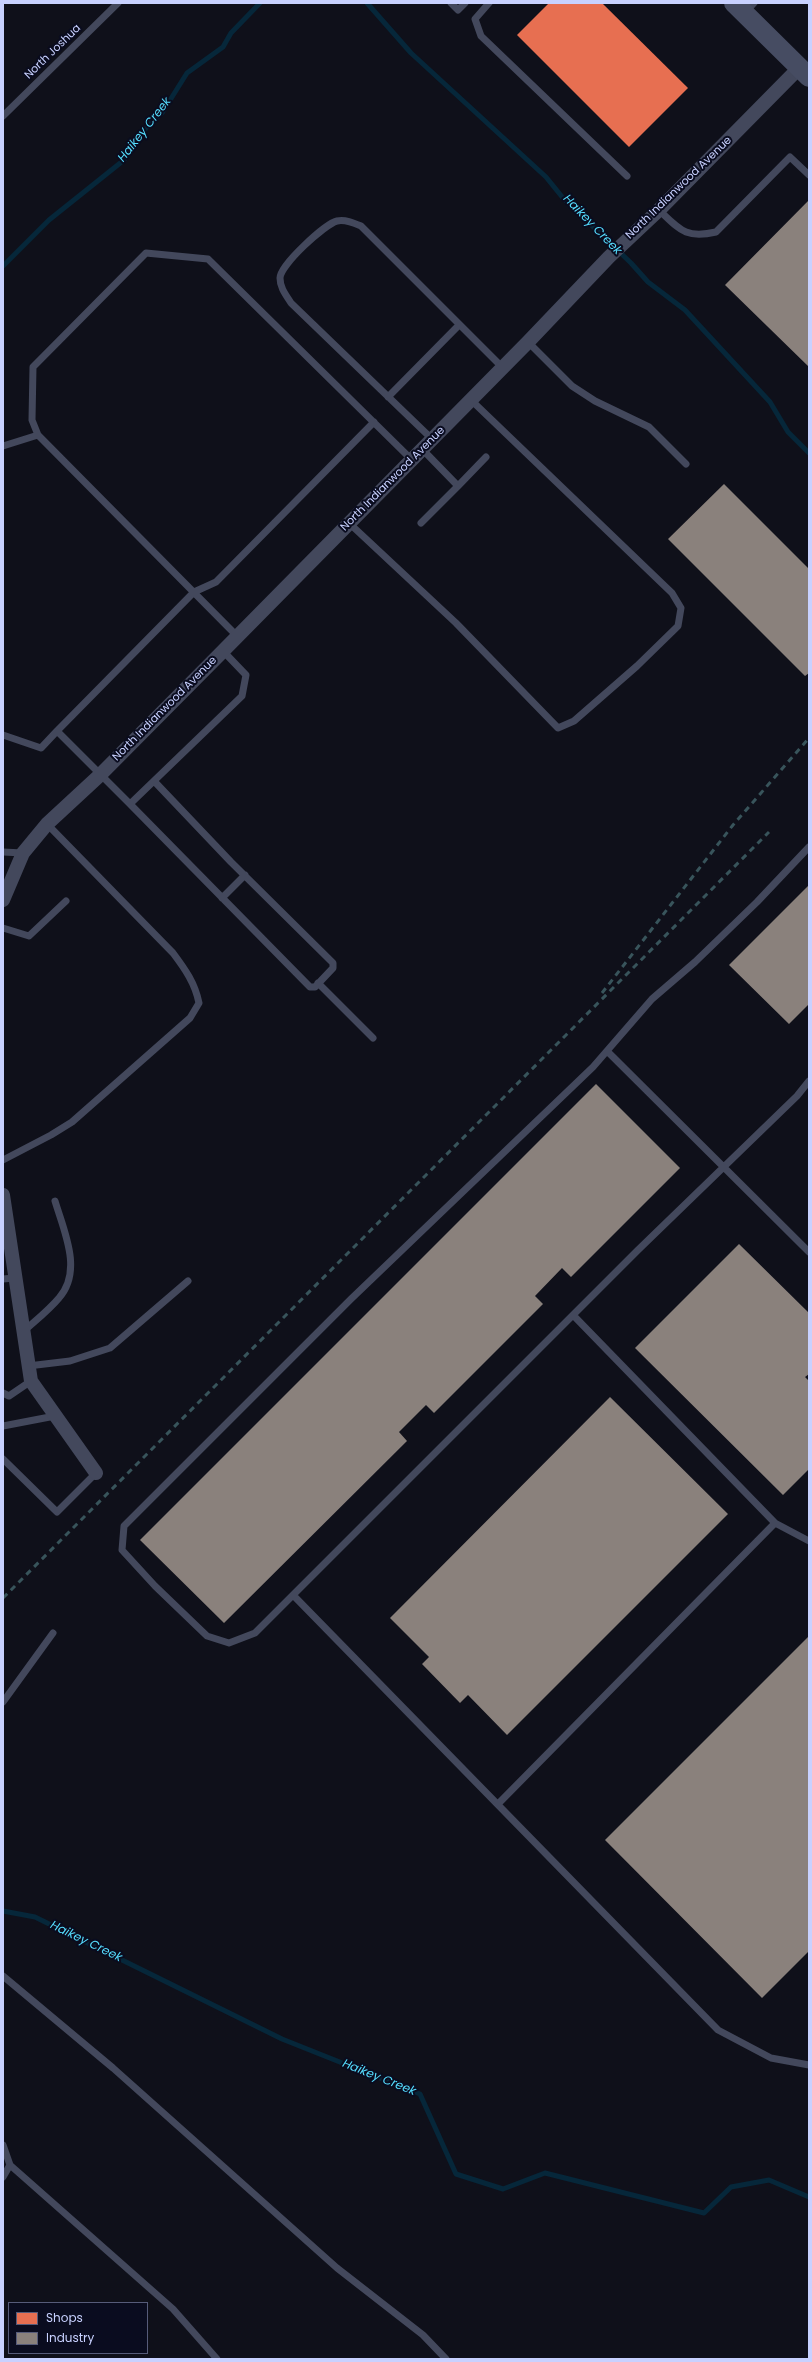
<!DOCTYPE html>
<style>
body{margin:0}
#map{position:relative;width:812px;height:2362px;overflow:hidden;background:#0f101a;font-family:Poppins,sans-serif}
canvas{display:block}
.frame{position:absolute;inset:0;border:4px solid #c8d1ff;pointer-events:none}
.legend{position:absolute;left:8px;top:2302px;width:140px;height:52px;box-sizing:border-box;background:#0a0c1f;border:1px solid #565b79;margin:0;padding:5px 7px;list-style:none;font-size:12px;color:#c8d1ff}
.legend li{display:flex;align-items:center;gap:8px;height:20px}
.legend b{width:20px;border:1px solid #565b79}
</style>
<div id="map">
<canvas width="812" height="2362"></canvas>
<div class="frame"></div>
<ul class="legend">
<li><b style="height:11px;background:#e76f51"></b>Shops</li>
<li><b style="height:11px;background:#8a817c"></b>Industry</li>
</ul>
</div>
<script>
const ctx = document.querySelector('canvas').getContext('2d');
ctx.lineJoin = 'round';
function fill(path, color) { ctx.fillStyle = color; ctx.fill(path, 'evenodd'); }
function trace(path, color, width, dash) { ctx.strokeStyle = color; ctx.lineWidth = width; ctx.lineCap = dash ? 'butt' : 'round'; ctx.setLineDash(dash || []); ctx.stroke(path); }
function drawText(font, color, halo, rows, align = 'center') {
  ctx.font = font + ' Poppins,sans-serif'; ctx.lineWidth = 4; ctx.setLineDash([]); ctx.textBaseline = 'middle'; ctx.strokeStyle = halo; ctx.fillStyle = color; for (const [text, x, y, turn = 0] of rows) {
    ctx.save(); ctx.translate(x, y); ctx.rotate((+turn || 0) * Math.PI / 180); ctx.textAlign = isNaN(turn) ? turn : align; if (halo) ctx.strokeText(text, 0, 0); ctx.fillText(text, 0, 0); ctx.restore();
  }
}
fill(new Path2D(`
 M549,3H602L688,88L629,147L517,35Z`), '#e76f51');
fill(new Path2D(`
 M809,200V367L725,285Z
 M724,484L809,569V673L805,676L668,539Z
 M809,885V1004L789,1024L729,965Z
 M596,1084L680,1168L571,1277L562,1268L535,1296L543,1304L434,1413L426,1405L399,1432L407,1441L224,1623L140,1540Z
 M739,1244L809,1313V1374L805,1377L809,1381V1469L783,1495L635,1348Z
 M610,1397L728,1514L507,1735L468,1695L460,1703L422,1664L429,1657L390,1618Z
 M809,1636V1951L762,1998L605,1840Z`), '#8a817c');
trace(new Path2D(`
 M367,3L411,53L546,177L563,198L631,263L648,282L685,310L770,402L788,432L809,453
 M3,266L49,220L124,160L146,128L162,113L187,73L223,47L231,33L260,3
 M3,1911L35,1917L282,2039L420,2094L456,2174L503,2189L545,2173L704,2213L731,2187L769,2180L809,2197`), '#06273a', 5);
trace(new Path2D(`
 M451,3L458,10L465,3
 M489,3L475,19L481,36L627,176
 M745,13L754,3
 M3,116L118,3
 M659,210C680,230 686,239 716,232L790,157L809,175
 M528,342L572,386L595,401L649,427L686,464
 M388,397L459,325
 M432,439L291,303C286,295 280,288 280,278C280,265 325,224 337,221C345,219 354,223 361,226L503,368
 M3,446L38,435
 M458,486L486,457
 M349,523L456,623L558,728L574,721L637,666L678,626L681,608L672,593L471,400
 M421,523L458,486L422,449
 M237,636L38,435L32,420L33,367L146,253L208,259L412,460
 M223,651L246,675L242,696L130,804L57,731L194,592L216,582L374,422
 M3,735L41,748L57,731
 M130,804L310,987H315L333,968V963L231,862L154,781
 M809,847L757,902L695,962L652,999L593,1067L351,1299L124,1526L122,1550L155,1586L207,1636L229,1643L255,1633L638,1250L797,1096L809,1081
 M3,852L23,853
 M222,898L245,875
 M3,928L29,936L66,901
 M318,983L373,1038
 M607,1051L809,1252
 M3,1160L51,1135L72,1122L190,1018L199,1003C195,983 185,969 173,953L47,824
 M3,1279L14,1278
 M573,1315L775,1523L809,1541
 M23,1332C35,1321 49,1310 59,1298C83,1271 64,1231 55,1201
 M28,1366L70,1361L110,1348L188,1281
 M3,1393L9,1396L31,1381
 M3,1426L55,1416
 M3,1459L57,1512L96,1473
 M293,1595L718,2030L771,2058L809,2065
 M3,1702L53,1633
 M498,1804L775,1523
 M3,1976L113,2068L337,2268L423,2335L446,2359
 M3,2145L10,2165L173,2309L217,2359
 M3,2177L10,2165`), '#43485c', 7);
trace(new Path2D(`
 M3,900L23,853L47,824L100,775L223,651L528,342L609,257L659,210L799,68
 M3,1195L31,1381L96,1473`), '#43485c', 14);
trace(new Path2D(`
 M734,3L809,77`), '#464c62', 20);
trace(new Path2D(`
 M602,993L733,825L809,738
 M3,1598L769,832`), '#38545b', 3, [6, 5]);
drawText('11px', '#c8d1ff', '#0a0c1f', [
 ["North Joshua",53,52,-44],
 ["North Indianwood Avenue",679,188,-44],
 ["North Indianwood Avenue",393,479,-45],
 ["North Indianwood Avenue",165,709,-45]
]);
drawText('italic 12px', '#56deff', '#0a0c1f', [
 ["Haikey Creek",145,130,-52],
 ["Haikey Creek",592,225,46],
 ["Haikey Creek",86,1942,26],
 ["Haikey Creek",379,2078,22]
]);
</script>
